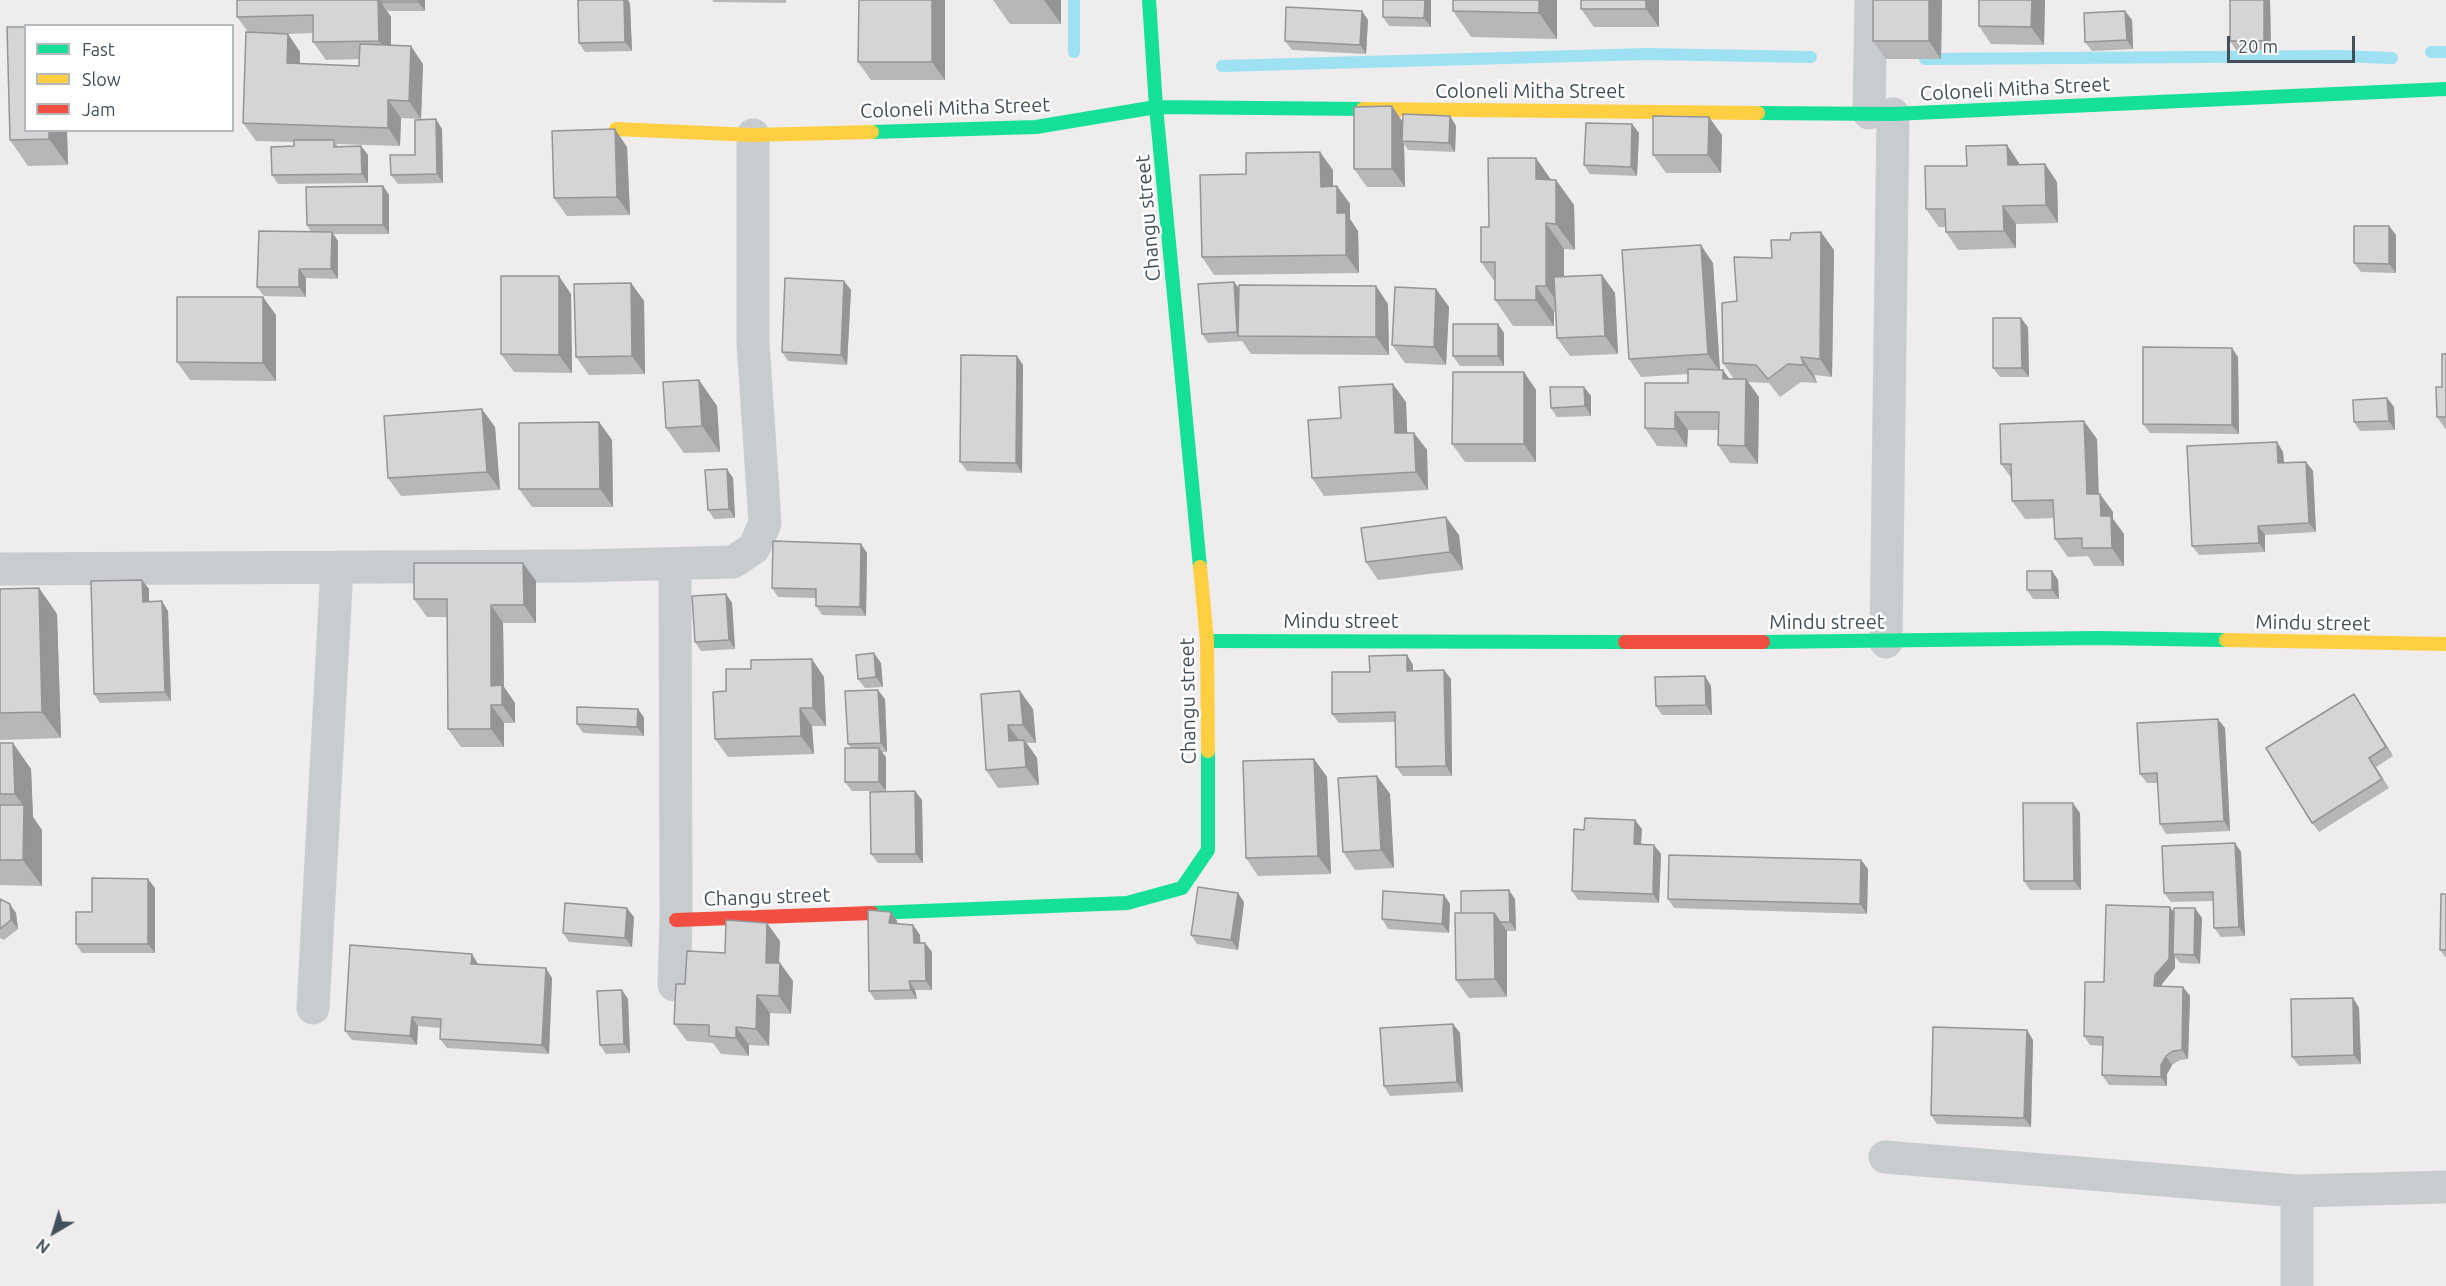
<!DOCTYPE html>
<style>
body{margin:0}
#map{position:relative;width:2446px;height:1286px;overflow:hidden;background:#eeecec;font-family:Ubuntu,sans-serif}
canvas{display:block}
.legend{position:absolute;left:24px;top:24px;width:210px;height:108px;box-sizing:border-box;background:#fff;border:2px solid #b4b9bd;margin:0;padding:8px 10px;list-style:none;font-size:18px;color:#43505b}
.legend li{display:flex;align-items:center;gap:12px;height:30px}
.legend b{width:30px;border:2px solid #b4b9bd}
.north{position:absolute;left:24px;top:1202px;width:60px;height:60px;-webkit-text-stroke:4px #fff;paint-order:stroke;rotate:218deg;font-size:16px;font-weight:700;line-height:24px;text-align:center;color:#43505b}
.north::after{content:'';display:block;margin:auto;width:21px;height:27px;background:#43505b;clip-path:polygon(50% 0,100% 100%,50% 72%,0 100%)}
.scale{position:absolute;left:2227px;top:36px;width:128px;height:27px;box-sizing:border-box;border:3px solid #43505b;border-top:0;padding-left:8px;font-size:18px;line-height:21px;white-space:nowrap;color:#43505b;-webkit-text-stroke:4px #fff;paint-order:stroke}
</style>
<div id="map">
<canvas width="2446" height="1286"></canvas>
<ul class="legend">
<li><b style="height:8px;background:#16e098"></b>Fast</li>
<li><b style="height:8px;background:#ffcf43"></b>Slow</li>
<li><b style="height:8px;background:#f24e42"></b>Jam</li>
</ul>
<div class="north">N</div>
<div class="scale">20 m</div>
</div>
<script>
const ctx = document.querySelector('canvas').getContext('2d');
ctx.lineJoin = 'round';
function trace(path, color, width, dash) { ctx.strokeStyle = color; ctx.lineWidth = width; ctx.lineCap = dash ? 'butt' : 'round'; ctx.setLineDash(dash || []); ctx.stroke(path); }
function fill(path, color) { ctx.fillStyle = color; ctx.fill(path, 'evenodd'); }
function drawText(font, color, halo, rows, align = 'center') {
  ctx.font = font + ' Ubuntu,sans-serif'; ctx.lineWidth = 5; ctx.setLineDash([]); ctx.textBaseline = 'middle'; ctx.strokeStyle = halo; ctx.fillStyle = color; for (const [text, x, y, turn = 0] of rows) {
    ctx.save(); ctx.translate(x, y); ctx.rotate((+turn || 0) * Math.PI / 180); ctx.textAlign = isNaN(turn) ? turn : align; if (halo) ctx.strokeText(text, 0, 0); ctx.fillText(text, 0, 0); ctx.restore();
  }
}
trace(new Path2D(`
 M1074,52V0
 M2431,52H2446
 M1925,59L2339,56L2392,58
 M1222,66L1647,54L1811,57`), '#9ee1f2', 12);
trace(new Path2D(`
 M1869,113L1871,0
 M0,569L578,566L733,562L754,548L765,523L753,343V135
 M1886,642L1893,114
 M674,985L676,920L675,564
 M313,1008L337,567
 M1885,1157L2297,1191L2446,1187
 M2297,1191V1286`), '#c9ccce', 33);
trace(new Path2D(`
 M1149,0L1156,107L1200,567
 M1758,113L1893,114L2446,89
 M872,132L1036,127L1156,107L1363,109
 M1207,641L1625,642
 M1763,642L2096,638L2226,640
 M872,913L1127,903L1182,888L1208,850V751`), '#16e098', 14);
trace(new Path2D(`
 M1363,109L1758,113
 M616,129L753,135L872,132
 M1200,567L1207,641L1208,751
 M2226,640L2446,644`), '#ffcf43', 14);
trace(new Path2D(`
 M1625,642H1763
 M676,920L872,913`), '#f24e42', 14);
fill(new Path2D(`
 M237,0H380L391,17V45L423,64L421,119L401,118L400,146L336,144L338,146H361L368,155V183L278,184L272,175L294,146V142L256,141L243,123L248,32L237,17ZM313,33V42L326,60L359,59V66L300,64V52L288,34Z
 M425,0V11H388L381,2Z
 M578,0H628L630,4L632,51L585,52L579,43Z
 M712,0H786V3L714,2Z
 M859,0H945V80H871L858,62Z
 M993,0H1061V24H1010Z
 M1431,0V27L1389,26L1383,17Z
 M1453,0H1557V39L1471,37L1453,11Z
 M1659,0V27H1594L1581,9Z
 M1873,0H1942L1941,59H1886L1873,41Z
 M2045,0L2044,45L1991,44L1979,26Z
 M2270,0L2271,50H2236L2230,41Z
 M1362,11L1368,20L1366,54L1292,50L1285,41Z
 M2125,11L2132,20L2133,49L2092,51L2085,42Z
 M1392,106L1403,122L1450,116L1456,126L1455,152L1408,150L1404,144L1405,187H1367L1354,169Z
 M1632,124L1639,133L1637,176L1590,174L1584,165Z
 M442,129L443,183L398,184L391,175L415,155Z
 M67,130L68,165L28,166L10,140Z
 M1722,135L1721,173H1666L1653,155Z
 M2007,145L2019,165L2045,164L2057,182L2058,223L2016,224V248L1958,250L1946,232V227H1939L1926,209L1967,166Z
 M627,147L630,215L567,216L554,198Z
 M1333,170V187L1337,186L1350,204V219L1358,231L1359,273L1214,275L1202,257L1246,174Z
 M1551,180H1556L1574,205L1575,250L1564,249V276L1602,275L1615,293L1618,354L1570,356L1557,338L1556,312H1554V326H1513L1495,300V282L1481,262L1489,227Z
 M383,186L389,195V234H333L338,241V279L306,278V297L264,296L257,287L311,232L307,225Z
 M2389,226L2396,235V273L2361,272L2354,263Z
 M1834,250L1832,377L1814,375L1817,383L1801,382L1780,397L1769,383L1748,382L1759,397L1758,464L1730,463L1718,445V430H1688L1687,447L1657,446L1645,428L1688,383V374L1641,377L1629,359L1713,263L1720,370H1723L1729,379H1734L1723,363L1737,301L1772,258Z
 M844,281L851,290L847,365L788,361L782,352Z
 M1234,282L1239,288L1376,286L1388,304L1389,355L1251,354L1242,341L1208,343L1202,334Z
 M631,283L644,301L645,374L589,375L576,357Z
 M1436,289L1449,307L1446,365L1405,363L1392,345Z
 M571,294L572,373L514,372L501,354Z
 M276,315V381L190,380L177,362Z
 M1498,324L1504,333V366H1460L1453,356Z
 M2028,327L2029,377H2000L1993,368Z
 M2446,354V430L2437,417Z
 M1017,356L1023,365L1022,473L967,471L960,462Z
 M2238,357L2239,434L2150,433L2143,424Z
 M1524,372L1536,390V462H1465L1452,444Z
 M1584,387L1591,396V416L1557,417L1551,408Z
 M2387,398L2394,407L2395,430L2360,431L2354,422Z
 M1406,402L1407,433H1414L1427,450L1428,490L1324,496L1312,478L1341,418Z
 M717,406L720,452L684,453L666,428Z
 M599,422L612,440L613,507H532L519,489Z
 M495,427L500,490L401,496L388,478Z
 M2097,439L2099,494L2113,512V519L2124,534V566H2094L2088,556L2068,557L2055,539L2054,518L2025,519L2012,501V479L2001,464Z
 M2277,442L2283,452L2284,463L2306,462L2313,471L2316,532L2265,535V552L2199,555L2192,546Z
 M733,478L735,518L714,519L708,510Z
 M1459,535L1463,570L1378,580L1366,562Z
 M861,544L867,553L866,616L822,615L816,606V598L778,597L772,588Z
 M523,563L536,581V623H503L504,687L515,703V723H504V747H461L448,729L447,617H427L414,599Z
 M2052,571L2058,580L2059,599H2033L2027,590Z
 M39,588L57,614L61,738L0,740V589Z
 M149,589V602L168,611L171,701L100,703L94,694Z
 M726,594L732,603L735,649L701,651L695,642Z
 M1407,655L1413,665V671L1444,670L1451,679L1452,776H1403L1396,767L1395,722L1339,723L1332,714L1370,672Z
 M881,663L883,687L865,688L858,679Z
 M1705,676L1711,686L1712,715H1662L1656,706Z
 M824,677L826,726H812L814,754L728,757L715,739L726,691Z
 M981,694L1033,709L1036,743H1027L1037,758L1039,785L998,788L986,770Z
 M2354,694L2393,756L2376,767L2389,788L2319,832L2312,823Z
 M885,699L887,752H882L886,757V791H852L845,782L851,748L848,744Z
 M638,709L644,718V736L583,733L577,724Z
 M2225,728L2230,831L2166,834L2160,824L2158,783H2147L2140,774Z
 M0,743L31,769L33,817L42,830V886L0,885Z
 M1314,759L1327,777L1331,874L1258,876L1246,858Z
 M1377,776L1390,794L1394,868L1355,870L1343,852Z
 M915,791L922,800L923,863H878L871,854Z
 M2080,813L2081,890H2030L2024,881Z
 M1635,820L1642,829L1641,845H1654L1661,854L1659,903L1578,900L1572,891L1584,830Z
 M2235,843L2241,852L2245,936L2221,937L2214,928L2213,901L2171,902L2164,893Z
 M1861,860L1868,869L1867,914L1674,908L1668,899Z
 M155,888V953H82L76,944L92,912Z
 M2446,894V958L2440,950Z
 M1444,895L1450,904L1449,933L1388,929L1382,919Z
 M0,899L16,913L18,929L4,940L0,938Z
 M1515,899L1516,931H1507V997L1469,998L1456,980L1461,913Z
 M1244,902L1238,950L1197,944L1191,935Z
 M2170,907L2174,913L2202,918L2200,964L2180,963L2175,957V968L2162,984L2161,986L2183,987L2190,996L2188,1059L2180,1060L2172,1065L2167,1074V1086L2109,1085L2102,1075L2103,1046L2090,1045L2084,1036L2104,982Z
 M891,912L897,921V924L913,925L920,935V943H925L932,952V990H915L917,999L875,1000L869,991Z
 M634,917L632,947L569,942L563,933Z
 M780,941L779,963H780L793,981L791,1014L770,1013L769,1046L749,1045V1056L721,1054L713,1043L687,1041L674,1024L685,984L725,953Z
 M478,964L552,978L549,1054L447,1048L440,1039L441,1028L418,1026L417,1045L352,1040L345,1031Z
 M2353,998L2359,1008L2361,1064L2299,1066L2292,1057Z
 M628,999L630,1053L606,1054L600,1045Z
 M1453,1024L1460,1033L1463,1092L1390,1096L1384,1086Z
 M2033,1040L2031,1127L1937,1124L1931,1115Z`), '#b7b6b9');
fill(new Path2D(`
 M369,0H380L391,17V59L379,41Z
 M418,0H425V11L418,2Z
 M624,0H628L630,4L632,51L625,42Z
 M932,0H945V80L932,62Z
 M1044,0H1061V24Z
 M1425,0H1431V27L1424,18Z
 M1539,0H1557V39L1539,13Z
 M1646,0H1659V27L1646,9Z
 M1929,0H1942L1941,59L1929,41Z
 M2032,0H2045L2044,45L2031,27Z
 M2264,0H2270L2271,50L2264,41Z
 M1362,11L1368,20L1366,54L1360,45Z
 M2125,11L2132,20L2133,49L2127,40Z
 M288,34L300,52L299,81L287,63Z
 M411,46L423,64L421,119L409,101Z
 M388,100L401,118L400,146L388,128Z
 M1392,106L1404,124L1402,141L1404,144L1405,187L1392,169Z
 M1450,116L1456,126L1455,152L1449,143Z
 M1709,117L1722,135L1721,173L1708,155Z
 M436,119L442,129L443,183L437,174Z
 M1632,124L1639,133L1637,176L1631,167Z
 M615,129L627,147L630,215L617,197Z
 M49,130H67L68,165L49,139Z
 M2007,145L2019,163L2020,183L2008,165Z
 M361,146L368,155V183L362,174Z
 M1320,152L1333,170V205L1321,187Z
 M1536,158L1554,184L1536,179Z
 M2045,164L2057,182L2058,223L2046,205Z
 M1556,180L1574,205L1575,250L1556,224Z
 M383,186L389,195V234L383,225Z
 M1337,186L1350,204V219L1358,231L1359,273L1346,255L1337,213Z
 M2003,206L2016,224V248L2004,231Z
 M1546,223L1564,249V312L1546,286Z
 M2389,226L2396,235V273L2389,264Z
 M332,232L338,241V279L331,269Z
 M1821,232L1834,250L1832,377L1820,359Z
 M1701,245L1713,263L1720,372L1708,354Z
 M299,269L306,278V297L299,287Z
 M1602,275L1615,293L1618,354L1605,336Z
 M559,276L571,294L572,373L559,355Z
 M844,281L851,290L847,365L841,355Z
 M1234,282L1241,291L1240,336L1237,332Z
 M631,283L644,301L645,374L632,356Z
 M1376,286L1388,304L1389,355L1376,337Z
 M1536,286L1554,312V326L1536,300Z
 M1436,289L1449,307L1446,365L1434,347Z
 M263,297L276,315V381L263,363Z
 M2021,318L2028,327L2029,377L2022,368Z
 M1498,324L1504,333V366L1498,356Z
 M2232,348L2238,357L2239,434L2232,425Z
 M1017,356L1023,365L1022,473L1016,463Z
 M1801,357L1814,375L1817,383L1804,365Z
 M1723,370L1736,388L1723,379Z
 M1524,372L1536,390V462L1524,444Z
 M1746,379L1759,397L1758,464L1745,446Z
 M699,380L717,406L720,452L702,426Z
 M1393,384L1406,402L1408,451L1395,433Z
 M1584,387L1591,396V416L1585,406Z
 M2387,398L2394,407L2395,430L2389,421Z
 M482,409L495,427L500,490L487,472Z
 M1675,412L1688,430L1687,447L1675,429Z
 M2084,421L2097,439L2099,512L2087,494Z
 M599,422L612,440L613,507L600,489Z
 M1414,433L1427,450L1428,490L1416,472Z
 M2277,442L2283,452L2285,473L2278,463Z
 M2306,462L2313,471L2316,532L2309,523Z
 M727,469L733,478L735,518L729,509Z
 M2100,494L2113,512V519L2124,534V566L2112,548L2101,516Z
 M1446,517L1459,535L1463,570L1450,552Z
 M2258,526L2265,535V552L2259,543Z
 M861,544L867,553L866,616L860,607Z
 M523,563L536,581V623L524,605Z
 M2052,571L2058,580L2059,599L2052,590Z
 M142,580L149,589V612L143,602Z
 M39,588L57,614L61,738L42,712Z
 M726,594L732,603L735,649L729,640Z
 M162,601L168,611L171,701L165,692Z
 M491,605L503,623L504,687L515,703V723L502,705L491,686Z
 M874,653L881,663L883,687L876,677Z
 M1407,655L1413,665V681L1407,671Z
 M812,659L824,677L826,726L813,708Z
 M1444,670L1451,679L1452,776L1446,766Z
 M1705,676L1711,686L1712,715L1706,705Z
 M878,690L885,699L887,752L881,743Z
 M1020,691L1033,709L1036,743L1023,725Z
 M2354,694L2360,703L2393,756L2386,747Z
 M491,705L504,723V747L491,729Z
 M800,708L812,726L814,754L801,736Z
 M638,709L644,718V736L637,727Z
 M2218,719L2225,728L2230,831L2224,821Z
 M1008,725L1021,743L1009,741Z
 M1024,740L1037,758L1039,785L1026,767Z
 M13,743L31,769L33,817L42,830V886L23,860L24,807L15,794Z
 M879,748L886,757V791L879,782Z
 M1314,759L1327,777L1331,874L1318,856Z
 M1377,776L1390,794L1394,868L1381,850Z
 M915,791L922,800L923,863L916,854Z
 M2073,803L2080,813L2081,890L2074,881Z
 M1635,820L1642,829L1640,854L1634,844Z
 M2235,843L2241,852L2245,936L2239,927Z
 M1654,845L1661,854L1659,903L1653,894Z
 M1861,860L1868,869L1867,914L1860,904Z
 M148,879L155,888V953L148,944Z
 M1509,890L1515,899L1516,931L1510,922Z
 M1238,893L1244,902L1238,950L1231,940Z
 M1444,895L1450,904L1449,933L1442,924Z
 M10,904L16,913L18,929L11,920Z
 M2170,907L2176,916L2173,954L2175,957V968L2162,984L2160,995L2154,986Z
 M627,908L634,917L632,947L625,938Z
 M2195,908L2202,918L2200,964L2194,955Z
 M891,912L897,921L896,932L889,923Z
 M1494,913L1507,931V997L1495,979Z
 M767,923L780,941L778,981L766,963Z
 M913,925L920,935L921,952L914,943Z
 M925,943L932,952V990L926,981Z
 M472,954L478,964H471Z
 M780,963L793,981L791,1014L779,996Z
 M546,968L552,978L549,1054L542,1045Z
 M909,981L915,990L917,999L911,990Z
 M2183,987L2190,996L2188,1059L2182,1050Z
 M622,990L628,999L630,1053L624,1044Z
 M757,995L770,1013L769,1046L756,1029Z
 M2353,998L2359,1008L2361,1064L2354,1055Z
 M412,1017L418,1026L417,1045L410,1036Z
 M1453,1024L1460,1033L1463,1092L1457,1082Z
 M736,1027L749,1045V1056L736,1038Z
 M2027,1030L2033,1040L2031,1127L2024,1118Z
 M2166,1056L2172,1065L2167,1074V1086L2161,1077V1065Z`), '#959496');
const building = new Path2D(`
 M237,0H378L379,41L313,42V15L237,17Z
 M381,0H418V2H381Z
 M578,0H624L625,42L579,43Z
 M859,0H932V62H858Z
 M1383,0H1425L1424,18L1383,17Z
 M1453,0H1539V13L1453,11Z
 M1581,0H1646V9H1581Z
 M1873,0H1929V41H1873Z
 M1979,0H2032L2031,27L1979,26Z
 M2230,0H2264V41H2230Z
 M1286,7L1362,11L1360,45L1285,41Z
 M2125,11L2127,40L2085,42L2084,13Z
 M7,27H26V130H49V139L10,140Z
 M246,32L288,34L287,63L359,66L360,44L411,46L409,101L388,100V128L243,123Z
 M1392,106V169H1354V107Z
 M1403,114L1450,116L1449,143L1402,141Z
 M1653,116L1709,117L1708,155H1653Z
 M436,119L437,174L391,175L390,155H415V120Z
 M1586,123L1632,124L1631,167L1584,165Z
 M615,129L617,197L554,198L552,131Z
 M294,140H334V147L361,146L362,174L272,175L271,147L294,146Z
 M2007,145L2008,165L2045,164L2046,205L2003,206L2004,231L1946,232L1945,209H1926L1925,166H1967L1966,146Z
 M1320,152L1321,187L1337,186V213H1346V255L1202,257L1200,175L1246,174V153Z
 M1488,158H1536V179L1556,180V224L1546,223V286H1536V300H1495V262H1481V227H1489Z
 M383,186V225H307L306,187Z
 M2354,226H2389V264L2354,263Z
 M259,231L332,232L331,269H299V287H257Z
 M1821,232L1820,359L1801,357L1804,365L1788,364L1768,379L1756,365L1723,363L1722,303L1737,301L1734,257L1772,258L1771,240H1790L1791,233Z
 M1701,245L1708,354L1629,359L1622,250Z
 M1602,275L1605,336L1557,338L1554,277Z
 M501,276H559V355L501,354Z
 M785,278L844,281L841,355L782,352Z
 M1234,282L1237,332L1202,334L1198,284Z
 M631,283L632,356L576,357L574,284Z
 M1239,285L1376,286V337L1238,336Z
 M1395,287L1436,289L1434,347L1392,345Z
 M177,297H263V363L177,362Z
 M1993,318H2021L2022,368H1993Z
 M1453,324H1498V356H1453Z
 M2143,347L2232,348V425L2143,424Z
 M2442,354H2446V417H2437L2436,387H2442Z
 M961,355L1017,356L1016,463L960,462Z
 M1688,369L1723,370V379H1746L1745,446L1718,445L1719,412H1675V429L1645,428V383H1688Z
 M1453,372H1524V444H1452Z
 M699,380L702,426L666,428L663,382Z
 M1393,384L1395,433H1414L1416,472L1312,478L1308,420L1341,418L1339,387Z
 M1550,387H1584L1585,406L1551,408Z
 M2387,398L2389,421L2354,422L2353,400Z
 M482,409L487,472L388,478L384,416Z
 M2084,421L2087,494H2100L2101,516H2111L2112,548H2082V538L2055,539L2053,500L2012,501L2011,464H2001L2000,424Z
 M599,422L600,489H519V423Z
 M2277,442L2278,463L2306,462L2309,523L2258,526L2259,543L2192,546L2187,446Z
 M727,469L729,509L708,510L705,470Z
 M1446,517L1450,552L1366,562L1361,528Z
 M773,541L861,544L860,607L816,606V589L772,588Z
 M414,563H523L524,605H491V686L502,685V705H491V729H448L447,599H414Z
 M2027,571H2052V590H2027Z
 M142,580L143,602L162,601L165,692L94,694L91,581Z
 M39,588L42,712L0,713V589Z
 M726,594L729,640L695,642L692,596Z
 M874,653L876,677L858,679L856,655Z
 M1407,655V671L1444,670L1446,766L1396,767L1395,712L1332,714V672H1370L1369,656Z
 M812,659L813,708H800L801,736L715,739L713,692L726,691V669H751V660Z
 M1705,676L1706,705L1656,706L1655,677Z
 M878,690L881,743L848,744L845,691Z
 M1020,691L1023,725H1008L1009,741L1024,740L1026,767L986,770L981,694Z
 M2354,694L2386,747L2369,758L2382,779L2312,823L2266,748Z
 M577,707L638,709L637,727L577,724Z
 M2218,719L2224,821L2160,824L2157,773L2140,774L2137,723Z
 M0,743H13L15,794H0Z
 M845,748H879V782H845Z
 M1314,759L1318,856L1246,858L1243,761Z
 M1377,776L1381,850L1343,852L1338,778Z
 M915,791L916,854H871L870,792Z
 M2023,803H2073L2074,881H2024Z
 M0,805H24L23,860H0Z
 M1585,818L1635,820L1634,844L1654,845L1653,894L1572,891L1574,829L1584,830Z
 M2235,843L2239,927L2214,928L2213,892L2164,893L2162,846Z
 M1669,855L1861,860L1860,904L1668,899Z
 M92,878L148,879V944H76V912H92Z
 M1198,887L1238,893L1231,940L1191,935Z
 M1509,890L1510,922H1500L1494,913H1461V891Z
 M1383,891L1444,895L1442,924L1382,919Z
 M2441,894H2446V950H2440Z
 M0,899L10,904L11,920L0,929Z
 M565,903L627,908L625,938L563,933Z
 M2106,905L2170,907L2169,959L2155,975L2154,986L2183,987L2182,1050L2173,1051L2166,1056L2161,1065V1077L2102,1075L2103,1037L2084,1036L2085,982H2104Z
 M2174,908H2195L2194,955L2173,954Z
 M868,910L891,912L889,923L913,925L914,943H925L926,981H909L911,990L869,991Z
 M1455,913H1494L1495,979L1456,980Z
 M726,920L767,923L766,963H780L779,996L757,995L756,1029L736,1027V1038L709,1036V1025L674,1024L676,984H685L687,951L725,953Z
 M350,945L472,954L471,964L546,968L542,1045L440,1039L441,1019L412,1017L410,1036L345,1031Z
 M622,990L624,1044L600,1045L597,991Z
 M2353,998L2354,1055L2292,1057L2291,999Z
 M1453,1024L1457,1082L1384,1086L1380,1028Z
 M1933,1027L2027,1030L2024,1118L1931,1115Z`);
fill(building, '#d5d4d7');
trace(building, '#959496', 1.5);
drawText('20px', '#43505b', '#fff', [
 ["Coloneli Mitha Street",2015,89,-3],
 ["Coloneli Mitha Street",1530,91],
 ["Coloneli Mitha Street",955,108,-2],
 ["Changu street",1148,218,-95],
 ["Mindu street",1341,621],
 ["Mindu street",1827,622],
 ["Mindu street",2313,623,1],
 ["Changu street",1188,701,-91],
 ["Changu street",767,897,-2]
]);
</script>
